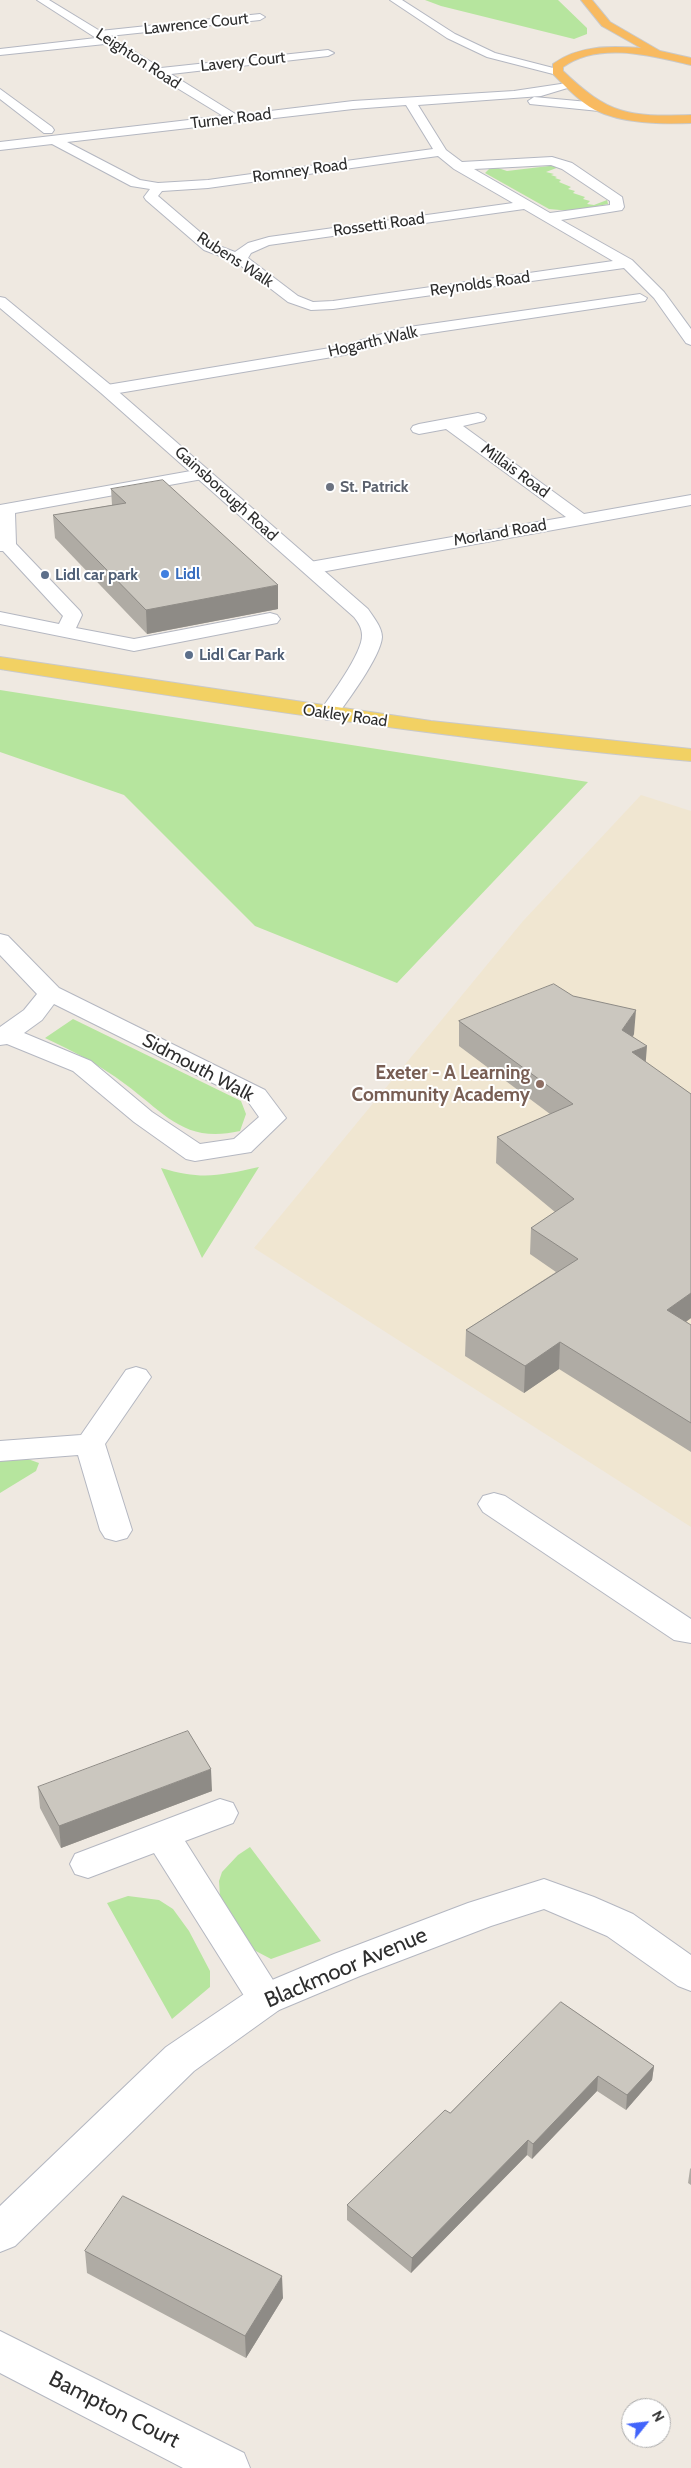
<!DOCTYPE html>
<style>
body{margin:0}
#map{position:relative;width:691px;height:2468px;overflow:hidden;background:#efe9e1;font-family:Cabin,sans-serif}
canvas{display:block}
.north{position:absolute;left:621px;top:2398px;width:50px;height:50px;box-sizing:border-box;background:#fff;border:1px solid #ababab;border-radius:50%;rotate:61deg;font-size:14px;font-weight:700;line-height:20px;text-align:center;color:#2e2e2e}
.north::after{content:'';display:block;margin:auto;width:18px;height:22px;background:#4264fb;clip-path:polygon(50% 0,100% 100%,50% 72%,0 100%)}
</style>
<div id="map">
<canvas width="691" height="2468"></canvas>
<div class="north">N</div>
</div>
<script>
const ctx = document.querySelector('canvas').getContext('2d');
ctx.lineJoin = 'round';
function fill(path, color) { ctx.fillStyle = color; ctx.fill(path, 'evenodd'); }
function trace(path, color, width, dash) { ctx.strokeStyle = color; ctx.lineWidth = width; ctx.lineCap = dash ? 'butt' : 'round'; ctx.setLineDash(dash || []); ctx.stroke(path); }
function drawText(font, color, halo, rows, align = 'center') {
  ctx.font = font + ' Cabin,sans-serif'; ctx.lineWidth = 4; ctx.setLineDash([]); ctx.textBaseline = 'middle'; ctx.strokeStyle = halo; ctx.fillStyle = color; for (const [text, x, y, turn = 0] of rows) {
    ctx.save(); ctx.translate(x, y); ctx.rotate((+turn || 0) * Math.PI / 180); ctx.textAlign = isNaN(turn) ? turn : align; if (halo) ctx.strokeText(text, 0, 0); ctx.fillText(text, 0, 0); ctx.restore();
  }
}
fill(new Path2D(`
 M641,795L691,811V1527L254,1248L523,921Z`), '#f0e6d1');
fill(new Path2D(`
 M425,0H558L587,28V34L574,39L441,6Z
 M552,163L559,167L546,172L554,174L551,175L557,177L555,178L561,180L559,182L571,187L568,189L575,191L573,193L585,197L583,199L590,201L587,204L594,205L607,200L608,204L571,211L549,209L485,173L492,166L507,171L549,166Z
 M0,690L588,782L397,983L255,926L124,795L0,752Z
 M73,1019L241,1101L246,1114L240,1131C184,1144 165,1113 125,1084C100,1065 73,1051 45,1038Z
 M259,1167L202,1258L161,1168C202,1180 218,1176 259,1167Z
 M25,1458L39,1463L36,1471L0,1493V1461Z
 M250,1847L321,1941L271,1959L252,1949L220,1897L219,1881L222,1872L238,1855Z
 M128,1896L159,1900L173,1909L189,1931L210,1971V1987L172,2019L107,1903Z`), '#b6e59e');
const service = new Path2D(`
 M202,469L208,470L211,474L208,478L15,513L16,544L80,611L82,615L76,628L134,639L270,613L277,615L280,619L277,623L134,651L0,624V612L59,624L63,616L3,551H0V505Z
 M494,1493L505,1496L691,1619V1643L674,1640L483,1512L478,1504L483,1496Z
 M220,1799L233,1803L238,1813L233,1823L185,1841L285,1999L279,2010L266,2015L253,2010L154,1853L88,1878L75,1874L70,1864L75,1854Z`);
const minor = new Path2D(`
 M37,0H49L100,31L260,14L265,17L260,20L109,36L161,68L328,50L334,53L328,56L171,74L237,115L353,101L514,91L574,82V86L541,96L418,105L446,150L462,162L552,157L572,163L622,197L624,207L622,210L561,220L632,260L664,292L691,329V345L686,343L654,298L624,268L333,309L311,310L288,302L236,262L204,250L146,200L144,197L150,189L131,186L52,144L0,150V142L223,116L105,44L0,55V49L96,38ZM406,105L433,149L208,180L158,183L140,180L67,142L353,109ZM438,156L454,169L513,203L269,237L248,243L235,252L214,244L158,196L162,191L208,188ZM551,165L562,169L610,201V205L550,213L474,169ZM524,209L613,261L333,301L313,302L298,296L248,258L251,253L269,245Z
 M0,89L52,127L54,130L52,133H44L0,99Z
 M534,97L599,103L605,107L599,111L530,104L528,101Z
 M640,294L647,298L645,301L404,337L344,355L107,395L99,390L107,385L342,346L402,328Z
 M478,413L484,415L486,418L484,421L463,426L584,514L691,495V505L310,574L304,572L301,568L304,564L310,562L566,517L446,429L419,434L413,432L411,429L413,426L419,424Z
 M0,934L8,936L59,988L265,1090L286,1118L251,1152L195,1161L186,1159L134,1122L73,1071L7,1044L0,1045V1027L24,1010L37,994L0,955ZM54,1004L247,1100L259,1117L234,1139L200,1144L152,1112L91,1061L24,1033L42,1020Z
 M136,1367L146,1370L151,1377L105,1444L132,1530L127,1538L116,1541L105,1538L100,1530L78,1455L0,1461V1441L81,1435L126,1370Z
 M544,1879L594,1897L633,1914L691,1955V1991L678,1986L607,1936L544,1909L491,1926L360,1976L279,2010L194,2071L15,2246L0,2252V2206L166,2047L253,1988L334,1954L468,1903Z
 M0,2331L244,2453L250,2468H183L0,2373Z`);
const tertiary = new Path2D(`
 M390,0H402L455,34L495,53L561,70L563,72L557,75L487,57L447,38Z
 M0,297L5,298L113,387L368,609C373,617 382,627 382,637C381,656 347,702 335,718L328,720L321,718L318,714C329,698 363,653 362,635C362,628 358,622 354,617L101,393L0,308Z`);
const primary = new Path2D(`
 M0,657L431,721L691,749V761C459,741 230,705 0,669Z`);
const trunk = new Path2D(`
 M581,0H592L610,22L660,51L691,58V65C652,56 599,41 563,67V71C609,115 628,117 691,115V123C660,124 624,124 595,110C579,101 566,87 553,74V64C579,45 610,46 641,48L602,26Z`);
trace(service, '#b4b7c1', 2);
trace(minor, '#b4b7c1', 2);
trace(tertiary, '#b4b7c1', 2);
trace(primary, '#c9c9c9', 2);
trace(trunk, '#c9c9c9', 2);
fill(service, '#fff');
fill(minor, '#fff');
fill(tertiary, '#fff');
fill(primary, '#f2d163');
fill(trunk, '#f8ba60');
fill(new Path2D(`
 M111,489L278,609L147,634L55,538L53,515L112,505Z
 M459,1021L634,1034L633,1037L645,1062L691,1094V1318L686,1322L691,1325V1452L559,1369L524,1393L465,1356L466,1330L556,1272L530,1254L531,1228L555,1212L496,1163L497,1137L550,1114L459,1046Z
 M38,1787L212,1791L61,1848L40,1808Z
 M561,2002L654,2066L652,2080L626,2110L597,2091L532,2159L527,2155L411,2273L347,2220V2205L450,2113Z
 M691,2168V2185L688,2183L690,2169Z
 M85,2251L283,2298L246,2358L87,2273Z`), '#afaba4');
fill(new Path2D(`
 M278,585V609L147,634L146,610Z
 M636,1010L634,1034L620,1055L622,1030Z
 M647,1046L645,1071L632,1052Z
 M691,1293V1318L665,1336L667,1310Z
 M560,1342L559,1369L524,1393L525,1366Z
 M211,1769L212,1791L61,1848L59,1826Z
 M654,2066L652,2080L626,2110L627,2095Z
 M598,2076L597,2091L532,2159L533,2144Z
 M528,2140L527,2155L411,2273L412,2258Z
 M282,2276L283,2298L246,2358L245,2336Z`), '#8e8b86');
const building = new Path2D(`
 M163,480L278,585L146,610L53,515L126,503L111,489Z
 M554,984L573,996L636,1010L622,1030L647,1046L632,1052L691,1094V1293L667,1310L691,1325V1423L560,1342L525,1366L466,1330L578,1259L531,1228L574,1199L497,1137L573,1104L459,1021Z
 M188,1731L211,1769L59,1826L38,1787Z
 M561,2002L654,2066L627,2095L598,2076L533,2144L528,2140L412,2258L347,2205L445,2110L450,2113Z
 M123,2196L282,2276L245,2336L85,2251Z`);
fill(building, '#cbc7bf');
trace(building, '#8e8b86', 1);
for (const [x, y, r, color] of [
 [330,487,5,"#6b7280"],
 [165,574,5,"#3f7fe0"],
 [45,575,5,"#5c6f8a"],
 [189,655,5,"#5c6f8a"],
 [540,1084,5,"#8d6e63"]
]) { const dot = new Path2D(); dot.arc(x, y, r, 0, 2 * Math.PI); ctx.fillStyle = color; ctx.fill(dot); trace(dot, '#fff', 2); }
drawText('16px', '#2e2e2e', '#fff', [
 ["Lawrence Court",196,24,-6],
 ["Leighton Road",138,59,33],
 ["Lavery Court",243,62,-6],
 ["Turner Road",231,119,-7],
 ["Romney Road",300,171,-8],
 ["Rossetti Road",379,225,-8],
 ["Rubens Walk",235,260,33],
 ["Reynolds Road",480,284,-8],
 ["Hogarth Walk",373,342,-13],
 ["Millais Road",515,471,36],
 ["Gainsborough Road",226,494,42],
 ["Morland Road",500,533,-10],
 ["Oakley Road",345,716,8]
]);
drawText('bold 16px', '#5b616d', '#fff', [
 ["St. Patrick",340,487]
], 'left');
drawText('bold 16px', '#366cbe', '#fff', [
 ["Lidl",175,574]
], 'left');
drawText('bold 16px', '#4e5e75', '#fff', [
 ["Lidl car park",55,575],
 ["Lidl Car Park",199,655]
], 'left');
drawText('19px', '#2e2e2e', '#fff', [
 ["Sidmouth Walk",198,1068,28]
]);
drawText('bold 19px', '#785e54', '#fff', [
 ["Exeter - A Learning",530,1073],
 ["Community Academy",530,1095]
], 'right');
drawText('22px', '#2e2e2e', '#fff', [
 ["Blackmoor Avenue",346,1968,-23],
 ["Bampton Court",114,2410,27]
]);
</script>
